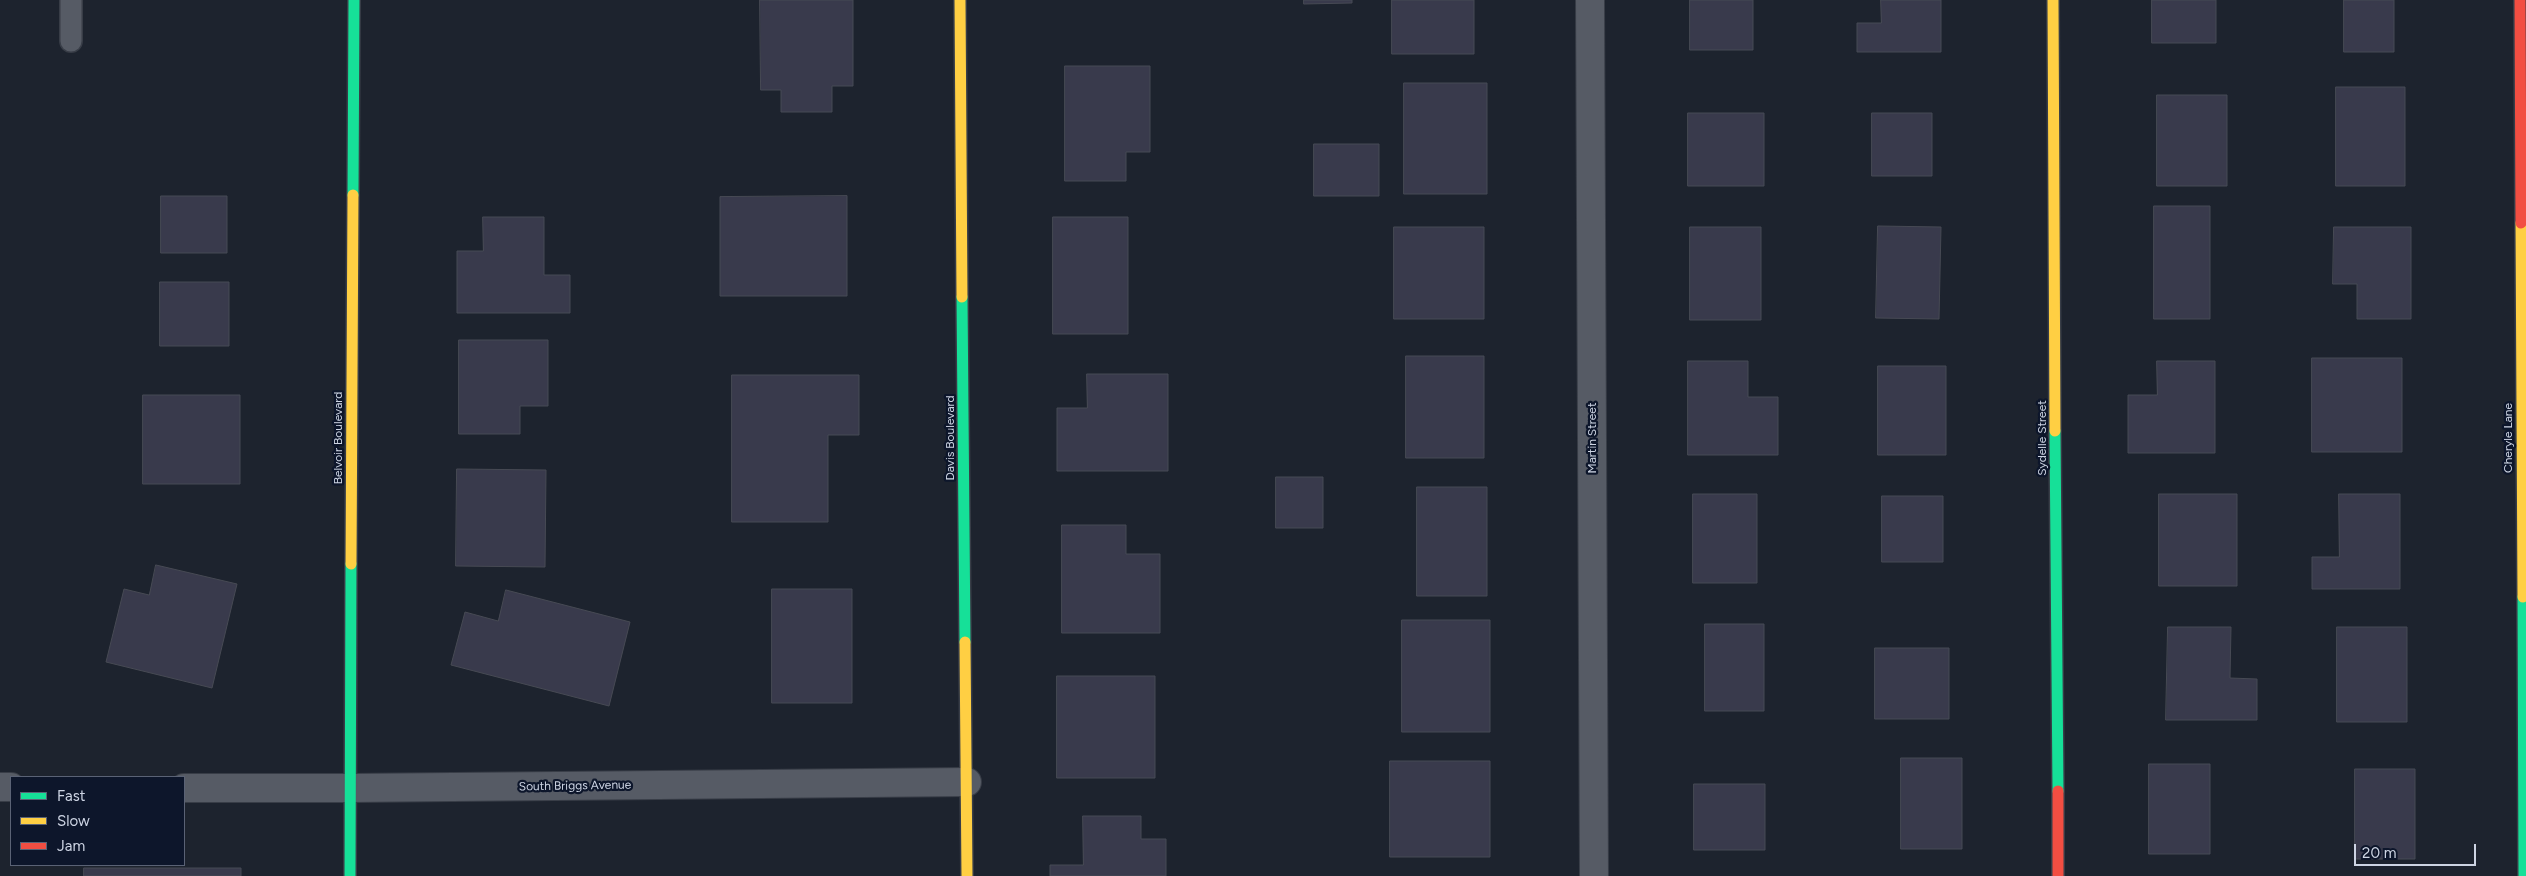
<!DOCTYPE html>
<style>
body{margin:0}
#map{position:relative;width:2526px;height:876px;overflow:hidden;background:#1d232e;font-family:Figtree,sans-serif}
canvas{display:block}
.legend{position:absolute;left:10px;top:776px;width:175px;height:90px;box-sizing:border-box;background:#0d162b;border:1px solid #5a6275;margin:0;padding:6px 9px;list-style:none;font-size:15px;color:#cdd4e3}
.legend li{display:flex;align-items:center;gap:10px;height:25px}
.legend b{width:25px;border:1px solid #5a6275}
.scale{position:absolute;left:2354px;top:844px;width:122px;height:22px;box-sizing:border-box;border:2px solid #cdd4e3;border-top:0;padding-left:6px;font-size:15px;line-height:18px;white-space:nowrap;color:#cdd4e3;-webkit-text-stroke:4px #0d162b;paint-order:stroke}
</style>
<div id="map">
<canvas width="2526" height="876"></canvas>
<ul class="legend">
<li><b style="height:6px;background:#16e098"></b>Fast</li>
<li><b style="height:6px;background:#ffcf43"></b>Slow</li>
<li><b style="height:6px;background:#f24e42"></b>Jam</li>
</ul>
<div class="scale">20 m</div>
</div>
<script>
const ctx = document.querySelector('canvas').getContext('2d');
ctx.lineJoin = 'round';
function fill(path, color) { ctx.fillStyle = color; ctx.fill(path, 'evenodd'); }
function trace(path, color, width, dash) { ctx.strokeStyle = color; ctx.lineWidth = width; ctx.lineCap = dash ? 'butt' : 'round'; ctx.setLineDash(dash || []); ctx.stroke(path); }
function drawText(font, color, halo, rows, align = 'center') {
  ctx.font = font + ' Figtree,sans-serif'; ctx.lineWidth = 4.5; ctx.setLineDash([]); ctx.textBaseline = 'middle'; ctx.strokeStyle = halo; ctx.fillStyle = color; for (const [text, x, y, turn = 0] of rows) {
    ctx.save(); ctx.translate(x, y); ctx.rotate((+turn || 0) * Math.PI / 180); ctx.textAlign = isNaN(turn) ? turn : align; if (halo) ctx.strokeText(text, 0, 0); ctx.fillText(text, 0, 0); ctx.restore();
  }
}
const building = new Path2D(`
 M760,0H853V86H832V112H781V90H761Z
 M1304,0H1352V3L1304,4Z
 M1392,0H1474V54H1392Z
 M1690,0H1753V50H1690Z
 M1881,0H1941V52H1857V23H1881Z
 M2152,0H2216V43H2152Z
 M2344,0H2394V52H2344Z
 M1065,66H1150V152H1126V181H1065Z
 M1404,83H1487V194H1404Z
 M2336,87H2405V186H2336Z
 M2157,95H2227V186H2157Z
 M1688,113H1764V186H1688Z
 M1872,113H1932V176H1872Z
 M1314,144H1379V196H1314Z
 M161,196H227V253H161Z
 M847,196V296H720V197Z
 M2154,206H2210V319H2154Z
 M483,217H544V275H570V313H457V251H483Z
 M1053,217H1128V334H1053Z
 M1878,226L1941,227L1939,319L1876,318Z
 M1394,227H1484V319H1394Z
 M1690,227H1761V320H1690Z
 M2334,227H2411V319H2357V284H2333Z
 M160,282H229V346H160Z
 M459,340H548V406H520V434H459Z
 M1406,356H1484V458H1406Z
 M2312,358H2402V452H2312Z
 M1688,361H1748V397H1778V455H1688Z
 M2157,361H2215V453H2128V395H2157Z
 M1878,366H1946V455H1878Z
 M1087,374H1168V471H1057V408H1087Z
 M732,375H859V435H828V522H732Z
 M143,395H240V484H143Z
 M457,469L546,470L545,567L456,566Z
 M1276,477H1323V528H1276Z
 M1417,487H1487V596H1417Z
 M1693,494H1757V583H1693Z
 M2159,494H2237V586H2159Z
 M2339,494H2400V589H2312V557H2339Z
 M1882,496H1943V562H1882Z
 M1062,525H1126V554H1160V633H1062Z
 M156,565L237,584L212,688L106,662L124,589L149,595Z
 M772,589H852V703H772Z
 M506,590L630,622L609,706L451,665L465,612L498,621Z
 M1402,620H1490V732H1402Z
 M1705,624H1764V711H1705Z
 M2168,627H2231L2230,678L2257,679V720H2166Z
 M2337,627H2407V722H2337Z
 M1875,648H1949V719H1875Z
 M1057,676H1155V778H1057Z
 M1901,758H1962V849H1901Z
 M1390,761H1490V857H1390Z
 M2149,764H2210V854H2149Z
 M2355,769H2415V859H2355Z
 M1694,784H1765V850H1694Z
 M1083,816H1141V839H1166V876H1050V865H1083Z
 M84,868H241V876H84Z`);
fill(building, '#393a4c');
trace(building, '#474a54', 1);
const lane = new Path2D(`
 M71,41V0`);
const street = new Path2D(`
 M1590,0L1594,876
 M0,787H11
 M184,788H350L967,782`);
const fast = new Path2D(`
 M353,195L354,0
 M962,297L965,642
 M2055,431L2058,791
 M2523,597L2524,876
 M350,876L351,564`);
const slow = new Path2D(`
 M960,0L962,297
 M2053,0L2055,431
 M2521,223L2523,597
 M351,564L353,195
 M965,642L967,876`);
const jam = new Path2D(`
 M2520,0L2521,223
 M2058,791V876`);
trace(lane, '#383d47', 24);
trace(street, '#383d47', 30);
trace(fast, '#383d47', 14);
trace(slow, '#383d47', 14);
trace(jam, '#383d47', 14);
trace(lane, '#565b65', 21);
trace(street, '#565b65', 28);
trace(fast, '#16e098', 11);
trace(slow, '#ffcf43', 11);
trace(jam, '#f24e42', 11);
drawText('12px', '#cdd4e3', '#0d162b', [
 ["Belvoir Boulevard",338,438,-90],
 ["Davis Boulevard",950,438,-90],
 ["Martin Street",1592,438,-90],
 ["Sydelle Street",2042,438,-90],
 ["Cheryle Lane",2508,438,-90],
 ["South Briggs Avenue",575,786,-1]
]);
</script>
